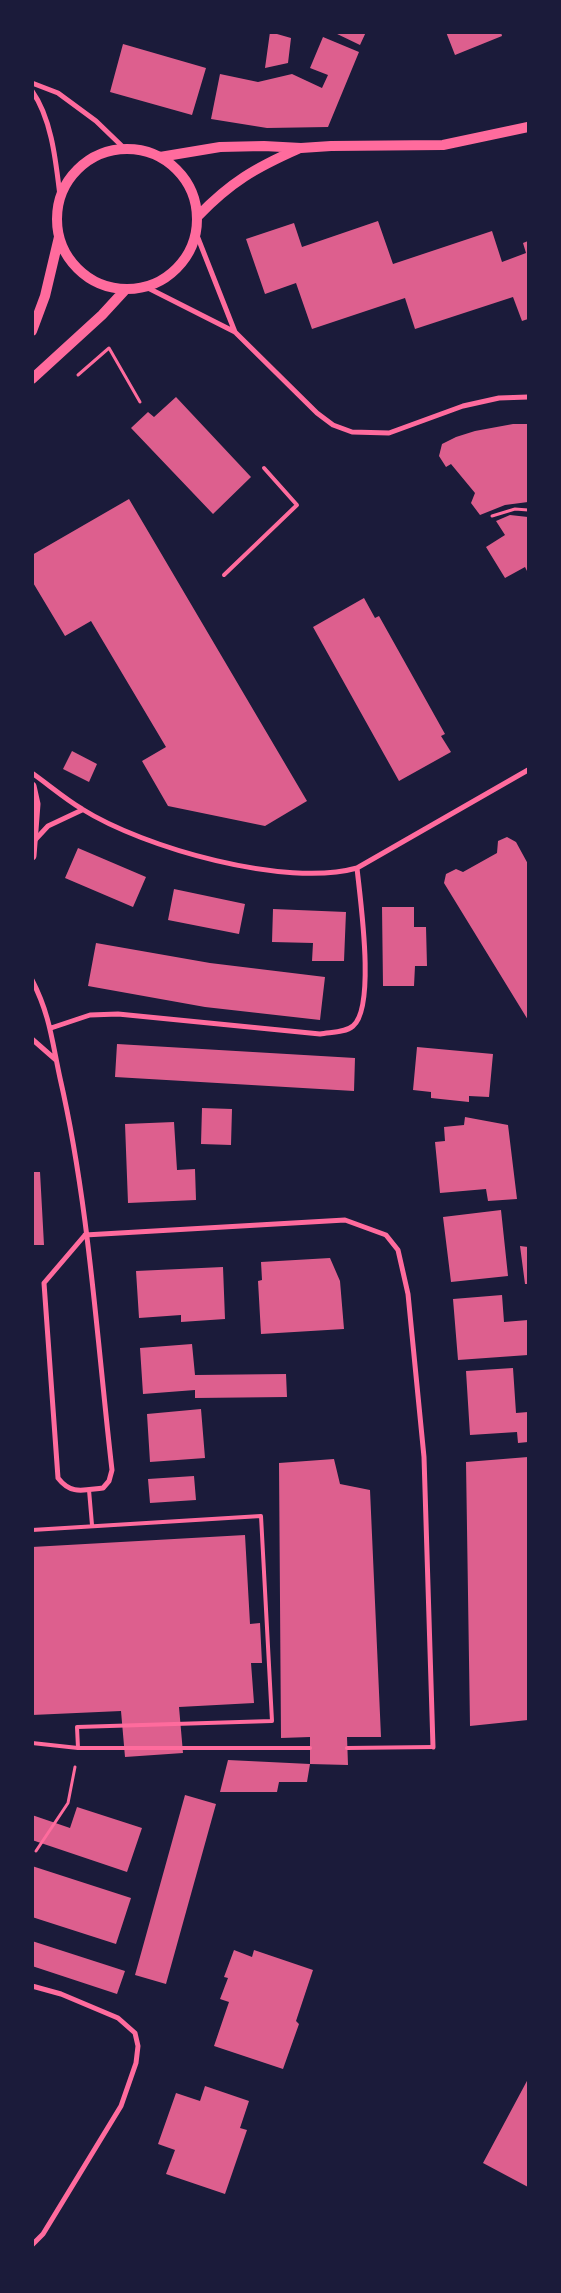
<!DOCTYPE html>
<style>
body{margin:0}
#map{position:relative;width:561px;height:2293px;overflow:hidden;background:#1b1b3a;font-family:Inter,sans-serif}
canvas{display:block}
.frame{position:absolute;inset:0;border:34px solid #1b1b3a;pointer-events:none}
</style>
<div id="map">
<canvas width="561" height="2293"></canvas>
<div class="frame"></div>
</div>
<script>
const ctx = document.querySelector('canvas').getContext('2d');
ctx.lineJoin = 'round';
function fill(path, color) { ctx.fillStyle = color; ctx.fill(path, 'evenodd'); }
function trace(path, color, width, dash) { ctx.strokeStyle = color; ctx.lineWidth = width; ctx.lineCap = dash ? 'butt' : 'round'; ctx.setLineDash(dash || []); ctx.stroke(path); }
fill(new Path2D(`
 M270,32L291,38L288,63L265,68Z
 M333,32H366L360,45Z
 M446,32H501L502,36L455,55Z
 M323,37L359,52L328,127L267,128L211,119L220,74L258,82L292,74L322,88L328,75L310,68Z
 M123,44L206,68L192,115L110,92Z
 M378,221L393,264L492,231L502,262L526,253L523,243L528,241V319L522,321L513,297L415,329L405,298L312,329L296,283L265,294L246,239L294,223L302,247Z
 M176,397L251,477L213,514L131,428L148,412L154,417Z
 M513,424H528V502L505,505L480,515L471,503L475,493L451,464L446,467L439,456L442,444L456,437L475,431Z
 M129,499L307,801L265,826L168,806L142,761L166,747L91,621L65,636L32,581V555Z
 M510,515L528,517V573L525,567L505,578L486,547L505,535L496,521Z
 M364,598L375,618L379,616L445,734L441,736L451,752L399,781L313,627Z
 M72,751L97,764L89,782L63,769Z
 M507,837L516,842L528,864V1020L444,883L446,874L456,869L463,872L497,853L498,841Z
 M78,848L146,877L133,907L65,878Z
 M174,889L245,904L239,934L168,920Z
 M382,907H414V927H426L427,966H415L414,986H383Z
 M273,909L346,912L344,961H312L313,943L272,942Z
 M96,943L210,963L325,977L320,1020L205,1007L88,986Z
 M117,1044L355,1058L354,1091L115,1077Z
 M417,1047L493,1054L489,1097L469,1096V1102L431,1098V1092L413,1090Z
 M202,1108L232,1109L231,1145L201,1144Z
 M465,1117L508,1125L517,1199L488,1201L486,1189L440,1193L435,1142L445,1141L444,1127L464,1125Z
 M174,1122L177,1170L195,1169L196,1200L128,1203L125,1124Z
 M32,1172H40L44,1245H32Z
 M501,1210L508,1276L451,1282L443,1217Z
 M520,1246L528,1247V1284H525Z
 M330,1258L340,1281L344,1329L261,1334L258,1281L262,1280L261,1262Z
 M223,1267L225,1319L181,1322V1315L139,1318L136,1271Z
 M502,1295L504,1322L528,1320V1355L458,1360L453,1299Z
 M192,1344L195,1375L286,1374L287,1397L195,1398V1390L143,1394L140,1348Z
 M513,1368L516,1413L528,1412V1442L518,1443L517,1432L470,1435L466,1371Z
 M201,1409L205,1458L150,1462L147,1414Z
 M528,1457V1720L470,1726L466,1462Z
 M334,1459L340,1484L370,1490L381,1737H347L348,1765L310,1764V1737L281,1738L279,1463Z
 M194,1476L196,1500L150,1503L148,1479Z
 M245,1535L250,1624L260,1623L262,1663H251L254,1703L179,1707L183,1753L125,1757L121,1711L32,1715V1547Z
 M228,1760L310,1764L307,1782H279L277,1792H220Z
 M185,1795L216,1804L166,1984L135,1975Z
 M77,1807L142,1828L127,1872L32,1840V1815L70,1828Z
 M32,1866L131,1898L116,1944L32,1917Z
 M32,1941L125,1971L117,1994L32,1966Z
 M234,1950L252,1957L254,1950L313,1970L296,2021L299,2024L283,2069L214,2046L229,2002L220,1999L228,1978L224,1977Z
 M528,2079V2187L483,2163Z
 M205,2086L249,2101L240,2128L247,2130L225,2194L166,2174L175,2150L158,2144L176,2093L200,2101Z`), '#dd5f8e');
trace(new Path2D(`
 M78,375L109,348L140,402
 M492,516L515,509L528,510
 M36,1851L68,1803L75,1767`), '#ff6b9d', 3);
trace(new Path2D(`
 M224,575L297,505L264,468
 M89,1490L92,1525
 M32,1530L261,1516L272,1721L77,1727L78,1748
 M32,1743L78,1748H310
 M347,1748L433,1747`), '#ff6b9d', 4);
trace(new Path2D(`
 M32,83L58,93L96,121L125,149
 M32,91C52,119 56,163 60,196
 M196,233L235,332
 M146,287L235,332L317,413L333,425L352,432L389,433L463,406L499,398L528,397
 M32,773C49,785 65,799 82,809C144,848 286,888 357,868L528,770
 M35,840L48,826L82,810
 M32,980C50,1015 52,1041 60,1078C89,1204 97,1341 112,1470L109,1481L103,1488C83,1490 71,1495 58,1478L44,1283L85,1235
 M51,1028L90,1015L118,1014L320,1034C330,1032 345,1033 353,1026C376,1007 360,898 357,868
 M32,1039L56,1060
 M85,1235L345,1220L386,1235L398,1250L408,1294L424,1457L433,1747
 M32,1986L61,1994L118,2018L135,2033L138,2046L136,2063L121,2106L43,2234L32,2245`), '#ff6b9d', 5);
trace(new Path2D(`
 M32,786L36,804L32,856`), '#ff6b9d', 9);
trace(new Path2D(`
 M57 219a70 70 0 1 1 140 0a70 70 0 1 1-140 0Z
 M160,157L220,147L264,146L301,148L331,146L443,145L528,127
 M198,216C231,182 255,168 298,149
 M32,331L45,296L59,237
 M32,379L102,315L125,290`), '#ff6b9d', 10);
</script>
